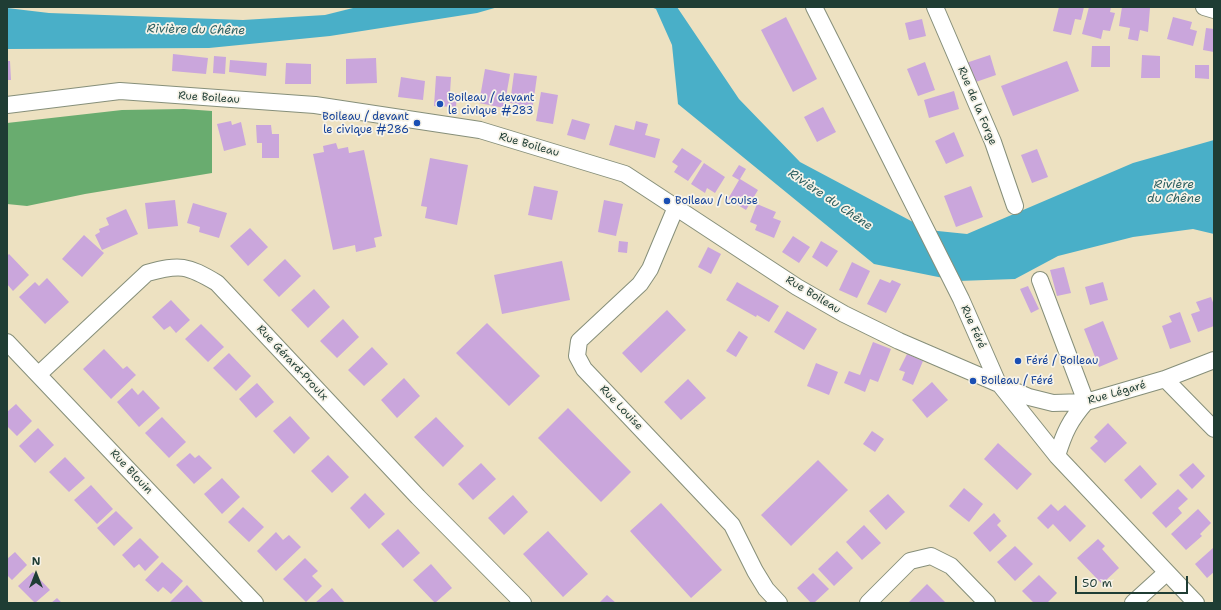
<!DOCTYPE html>
<meta charset="utf-8">
<style>
body{margin:0}
#map{position:relative;width:1221px;height:610px;overflow:hidden;background:#ede1c1;font-family:"Shantell Sans",sans-serif}
canvas{display:block}
.frame{position:absolute;inset:0;border:8px solid #1f3d34;pointer-events:none}
.north{position:absolute;left:16px;top:554px;width:40px;height:40px;-webkit-text-stroke:3px #f7f3e8;paint-order:stroke;rotate:0deg;font-size:11px;font-weight:700;line-height:16px;text-align:center;color:#1f3d34}
.north::after{content:'';display:block;margin:auto;width:14px;height:18px;background:#1f3d34;clip-path:polygon(50% 0,100% 100%,50% 72%,0 100%)}
.scale{position:absolute;left:1075px;top:576px;width:113px;height:18px;box-sizing:border-box;border:2px solid #1f3d34;border-top:0;padding-left:5px;font-size:12px;line-height:14px;white-space:nowrap;color:#1f3d34;-webkit-text-stroke:3px #f7f3e8;paint-order:stroke}
</style>
<div id="map">
<canvas width="1221" height="610"></canvas>
<div class="frame"></div>
<div class="north">N</div>
<div class="scale">50 m</div>
</div>
<script>
const ctx = document.querySelector('canvas').getContext('2d');
ctx.lineJoin = 'round';
function fill(path, color) { ctx.fillStyle = color; ctx.fill(path, 'evenodd'); }
function trace(path, color, width, dash) { ctx.strokeStyle = color; ctx.lineWidth = width; ctx.lineCap = dash ? 'butt' : 'round'; ctx.setLineDash(dash || []); ctx.stroke(path); }
function drawText(font, color, halo, rows, align = 'center') {
  ctx.font = font + ' "Shantell Sans",sans-serif'; ctx.lineWidth = 3.5; ctx.setLineDash([]); ctx.textBaseline = 'middle'; ctx.strokeStyle = halo; ctx.fillStyle = color; for (const [text, x, y, turn = 0] of rows) {
    ctx.save(); ctx.translate(x, y); ctx.rotate((+turn || 0) * Math.PI / 180); ctx.textAlign = isNaN(turn) ? turn : align; if (halo) ctx.strokeText(text, 0, 0); ctx.fillText(text, 0, 0); ctx.restore();
  }
}
fill(new Path2D(`
 M184,109L212,111V173L85,194L27,206L7,204V123L122,110Z`), '#69ac6f');
fill(new Path2D(`
 M357,7H498L477,13L330,36L209,48L7,49V8L49,13L243,20L325,15Z
 M651,7H677L739,99L800,162L928,230L967,234L1133,163L1214,140V234L1193,229L1133,237L1058,256L1015,279L958,281L874,264L678,104L672,45L656,9Z`), '#49afc8');
fill(new Path2D(`
 M1059,7H1084L1081,20L1075,19L1071,35L1053,31Z
 M1089,7H1111L1110,12L1115,13L1110,31L1103,30L1101,39L1082,34Z
 M1122,7L1150,8L1148,32L1140,30L1138,41L1128,39L1130,28L1119,26Z
 M786,17L817,79L793,92L761,30Z
 M1173,17L1192,22L1190,29L1197,31L1193,46L1167,39Z
 M922,19L926,36L909,40L905,23Z
 M1206,28L1214,29V52L1203,50Z
 M1092,46H1110V67H1091Z
 M173,54L208,58L206,74L172,71Z
 M990,55L996,75L973,83L966,63Z
 M1142,55L1160,56V78H1141Z
 M214,56L226,57L225,74L213,73Z
 M376,58L377,83L346,84V59Z
 M230,60L267,63L266,76L229,72Z
 M7,61H10L11,80H7Z
 M1067,61L1079,91L1013,116L1001,86Z
 M925,62L935,90L918,96L907,69Z
 M286,63L311,64V84H285Z
 M1195,65H1209V79L1195,78Z
 M485,69L510,74L504,108L479,103Z
 M514,73L537,76L532,112L517,110V104L510,103Z
 M436,76L451,77L450,93H457L456,107L434,106Z
 M401,77L425,81L423,100L398,97Z
 M954,91L959,109L929,118L924,100Z
 M541,92L558,95L553,124L536,121Z
 M823,107L836,132L817,142L804,117Z
 M572,119L590,124L585,140L567,135Z
 M231,121L232,125L241,122L246,145L224,151L217,124Z
 M636,121L648,124L645,135L660,139L655,158L609,145L615,125L634,130Z
 M256,125H271L272,134H279V158H262V143H257Z
 M954,132L964,156L946,164L935,141Z
 M336,143L338,149L348,147L349,153L364,150L382,236L374,238L376,247L356,252L355,245L333,250L313,154L324,152L323,146Z
 M682,148L702,161L688,181L674,172L678,166L672,162Z
 M1037,149L1048,177L1032,183L1021,155Z
 M430,158L468,165L457,225L425,218L427,207L421,206Z
 M704,163L725,177L715,193L707,188L705,193L691,184Z
 M739,165L746,169L740,179L758,190L746,210L728,199L739,180L732,176Z
 M534,186L558,191L552,220L528,215Z
 M971,186L983,217L956,227L944,196Z
 M175,200L178,226L148,229L145,203Z
 M604,200L623,204L616,236L598,232Z
 M193,203L227,213L219,238L199,232L200,227L187,223Z
 M757,204L776,212L773,218L781,221L774,238L755,230L757,225L750,222Z
 M126,209L138,234L102,250L95,235L100,232L99,229L109,225L106,218Z
 M250,228L268,247L248,266L230,246Z
 M84,235L104,253L82,277L62,259Z
 M793,236L810,247L799,263L782,252Z
 M619,241L628,242L627,253L618,252Z
 M821,241L838,251L827,267L812,257Z
 M708,247L721,254L711,274L698,267Z
 M9,254L29,275L13,291L7,284V256Z
 M285,259L301,276L279,297L263,280Z
 M562,261L570,300L502,314L494,275Z
 M852,262L870,271L857,298L839,290Z
 M1064,267L1071,293L1057,296L1050,270Z
 M47,278L69,302L45,324L19,297L35,282L39,286Z
 M880,279L890,283L892,280L901,284L886,313L867,304Z
 M737,282L779,306L769,322L757,315L756,317L726,300Z
 M1103,282L1108,300L1090,305L1085,287Z
 M1028,286L1039,309L1031,313L1020,289Z
 M314,289L330,307L308,328L291,310Z
 M1211,297L1214,305V326L1198,332L1191,314L1200,311L1196,302Z
 M171,300L190,320L176,333L170,326L164,330L152,317Z
 M667,310L686,330L641,373L622,353Z
 M787,311L817,329L804,350L774,332Z
 M1180,312L1191,342L1170,349L1162,326L1172,322L1169,316Z
 M343,319L359,337L337,358L320,341Z
 M1103,321L1118,359L1099,367L1084,329Z
 M487,323L540,376L509,406L456,353Z
 M201,324L224,347L208,362L185,339Z
 M739,331L748,337L736,357L726,351Z
 M873,342L891,349L878,382L870,379L865,392L844,383L849,371L860,375Z
 M372,347L388,364L364,386L348,370Z
 M104,349L123,369L127,366L136,375L111,399L83,369Z
 M229,353L251,376L236,391L213,368Z
 M907,354L923,361L913,385L902,380L905,372L899,370Z
 M816,363L838,372L829,395L807,386Z
 M404,378L420,396L397,418L381,400Z
 M688,379L706,398L681,420L664,402Z
 M932,382L948,400L927,418L912,400Z
 M257,383L274,402L256,418L239,399Z
 M132,388L138,395L143,390L160,408L139,427L117,402Z
 M16,404L32,421L17,436L7,426V412Z
 M568,408L631,472L601,502L538,438Z
 M290,416L310,438L294,454L273,431Z
 M162,417L186,442L169,458L145,433Z
 M436,417L464,446L443,467L414,437Z
 M1108,423L1127,443L1105,463L1090,448L1098,441L1094,437Z
 M38,428L54,445L35,463L19,446Z
 M872,431L884,439L875,452L863,444Z
 M998,443L1032,474L1017,490L984,459Z
 M190,453L195,458L199,455L212,468L194,484L176,465Z
 M328,455L349,477L332,493L311,471Z
 M65,457L85,478L69,492L49,472Z
 M818,460L848,490L791,546L761,515Z
 M481,463L496,479L473,500L458,484Z
 M1193,463L1205,476L1192,489L1179,475Z
 M1140,465L1157,484L1141,499L1124,480Z
 M222,478L240,497L222,514L204,494Z
 M91,485L113,509L97,524L74,500Z
 M964,488L983,504L969,522L949,506Z
 M1178,489L1188,499L1178,508L1182,513L1166,528L1152,513Z
 M365,493L385,514L369,529L350,508Z
 M888,494L905,512L886,530L869,511Z
 M513,495L528,512L504,535L488,518Z
 M661,503L722,570L691,598L630,531Z
 M1051,504L1058,511L1065,505L1086,526L1070,542L1053,524L1048,529L1037,518Z
 M243,507L264,527L249,542L228,522Z
 M1198,509L1211,523L1200,534L1202,536L1186,550L1171,534Z
 M116,511L133,528L114,546L97,528Z
 M994,513L1001,521L997,525L1007,536L990,552L973,533Z
 M864,525L881,543L862,560L846,542Z
 M398,529L420,553L403,568L381,544Z
 M548,531L588,574L563,597L523,554Z
 M276,532L283,540L289,535L301,547L276,571L257,551Z
 M140,538L159,557L145,571L139,564L134,568L122,555Z
 M1098,539L1105,546L1102,549L1119,568L1102,584L1077,558Z
 M1015,546L1033,564L1015,581L997,562Z
 M1213,548L1214,572L1207,578L1195,564Z
 M837,551L853,568L834,586L818,569Z
 M15,552L27,565L12,580L7,575V559Z
 M305,558L318,571L312,576L322,586L306,602L283,579Z
 M162,562L183,581L171,594L163,587L158,592L145,580Z
 M431,564L452,588L435,603L413,580Z
 M33,572L50,590L35,603L18,586Z
 M813,573L829,589L814,603H811L797,588Z
 M1039,575L1057,593L1047,603H1034L1022,591Z
 M927,584L946,603H910L909,602Z
 M187,585L204,603H169Z
 M332,588L345,603H315Z
 M607,595L616,603H599Z
 M57,598L62,603H51Z`), '#caa6dc');
const minor = new Path2D(`
 M814,7L961,299L997,381L1057,456L1196,603
 M935,7L993,142L1015,206
 M1204,7L1214,10
 M7,105L120,91L315,105L480,130L625,174L797,287L844,314L899,341L1029,397L1053,403L1086,402L1165,379L1214,360
 M676,207L650,269L640,284L579,341L577,356L584,369L732,525L755,571L766,589L779,603
 M1040,280L1086,402
 M7,342L255,603
 M39,374L147,273C180,264 187,265 217,283L418,497L523,603
 M1165,379L1214,429
 M1057,456C1064,433 1070,420 1086,402
 M868,603L910,561L931,556L951,566L987,603
 M1133,603L1166,573`);
trace(minor, '#868f7a', 18);
trace(minor, '#fff', 16);
for (const [x, y, r, color] of [
 [440,104,4,"#1a4fb4"],
 [417,123,4,"#1a4fb4"],
 [667,201,4,"#1a4fb4"],
 [1018,361,4,"#1a4fb4"],
 [973,381,4,"#1a4fb4"]
]) { const dot = new Path2D(); dot.arc(x, y, r, 0, 2 * Math.PI); ctx.fillStyle = color; ctx.fill(dot); trace(dot, '#f7f3e8', 1.5); }
drawText('11px', '#1f3d34', '#f7f3e8', [
 ["Rue Boileau",209,98,4],
 ["Rue de la Forge",977,106,67],
 ["Rue Boileau",529,145,16],
 ["Rue Boileau",813,295,31],
 ["Rue Féré",973,327,66],
 ["Rue Gérard-Proulx",292,363,47],
 ["Rue Légaré",1117,393,-16],
 ["Rue Louise",621,408,46],
 ["Rue Blouin",131,472,47]
]);
drawText('11px', '#164399', '#f7f3e8', [
 ["Boileau / devant",448,98],
 ["le civique #283",448,111],
 ["Boileau / devant",409,117,"right"],
 ["le civique #286",409,130,"right"],
 ["Boileau / Louise",675,201],
 ["Féré / Boileau",1026,361],
 ["Boileau / Féré",981,381]
], 'left');
drawText('italic 12px', '#2c5f60', '#f7f3e8', [
 ["Rivière du Chêne",196,30,1],
 ["Rivière",1174,185],
 ["du Chêne",1174,199],
 ["Rivière du Chêne",830,200,34]
]);
</script>
